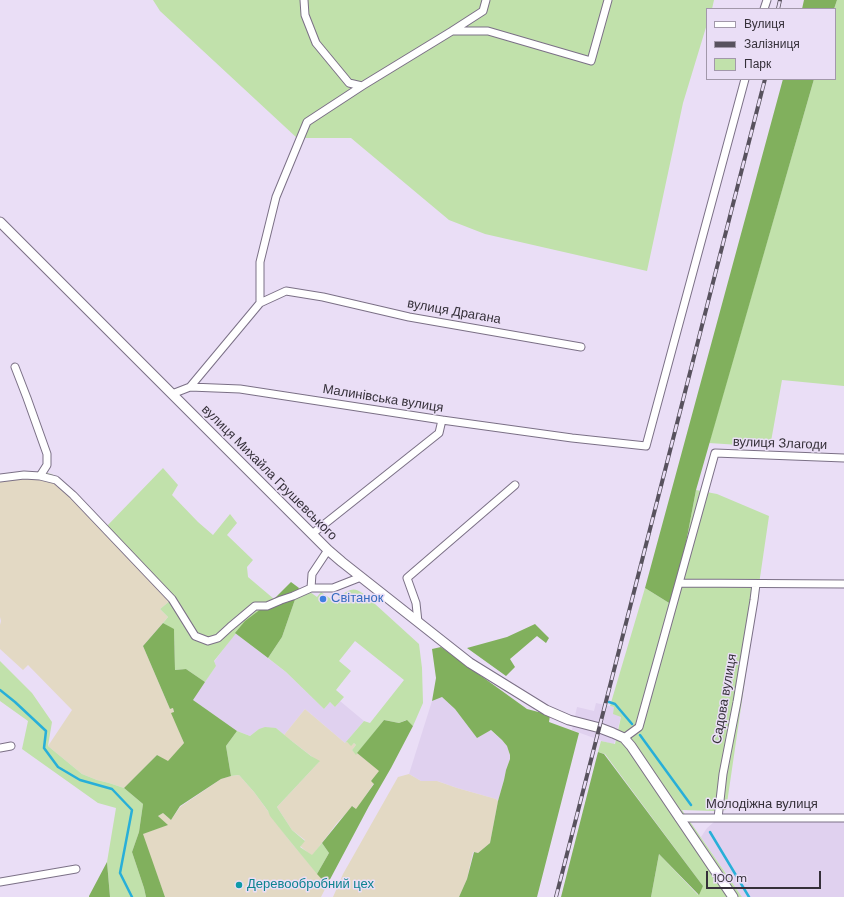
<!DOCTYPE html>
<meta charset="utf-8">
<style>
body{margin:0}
#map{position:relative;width:844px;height:897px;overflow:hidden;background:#eadef6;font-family:"DM Sans",sans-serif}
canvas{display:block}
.legend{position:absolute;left:706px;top:8px;width:130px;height:72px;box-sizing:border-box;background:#eadef6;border:1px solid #a298aa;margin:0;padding:5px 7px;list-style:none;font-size:12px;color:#353039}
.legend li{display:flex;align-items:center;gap:8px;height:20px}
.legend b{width:20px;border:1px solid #a298aa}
.scale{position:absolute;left:706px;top:871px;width:115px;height:18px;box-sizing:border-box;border:2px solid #353039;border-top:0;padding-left:5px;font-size:12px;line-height:14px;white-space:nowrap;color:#353039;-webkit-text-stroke:3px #eadef6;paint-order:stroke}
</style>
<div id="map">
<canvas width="844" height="897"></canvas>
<ul class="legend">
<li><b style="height:5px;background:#fff"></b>Вулиця</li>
<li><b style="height:5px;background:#58525e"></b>Залізниця</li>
<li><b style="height:11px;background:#c1e1ab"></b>Парк</li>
</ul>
<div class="scale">100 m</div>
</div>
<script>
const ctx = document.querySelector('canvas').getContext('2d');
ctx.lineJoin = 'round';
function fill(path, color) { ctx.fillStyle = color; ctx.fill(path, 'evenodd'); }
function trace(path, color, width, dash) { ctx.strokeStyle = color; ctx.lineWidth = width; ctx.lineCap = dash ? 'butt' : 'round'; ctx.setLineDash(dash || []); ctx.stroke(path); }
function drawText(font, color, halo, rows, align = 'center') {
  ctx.font = font + ' "DM Sans",sans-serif'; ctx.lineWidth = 3; ctx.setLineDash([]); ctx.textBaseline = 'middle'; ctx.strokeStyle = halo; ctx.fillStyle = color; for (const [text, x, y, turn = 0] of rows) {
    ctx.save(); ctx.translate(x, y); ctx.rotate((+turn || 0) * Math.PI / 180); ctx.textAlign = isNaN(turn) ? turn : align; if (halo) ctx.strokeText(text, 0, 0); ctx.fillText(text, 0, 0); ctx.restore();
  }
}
fill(new Path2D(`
 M235,633L286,672L324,709L330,702L335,707L340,701L364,721L345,743L305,709L284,735L276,728L259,729L250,736L237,731L192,700L216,666L214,662Z
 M442,697L455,709L477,737L490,730L502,740L507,746L510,755V759L506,770L504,780L498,801L496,799L457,788L437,781H421L409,774L432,701Z
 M596,703L614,707L621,716L614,744L605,742L572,730L577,707L594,711Z
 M844,821V897H742L701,837L707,828L714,822Z`), '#e0d1ef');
fill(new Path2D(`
 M44,477L59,486L171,600L160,609L168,617L143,646L170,709L173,708L174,713L172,714L184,743L168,762L157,755L124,788L109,783L97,780L82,774L48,746L72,710L28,665L23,670L0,649V625L1,621L0,617V481L11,479Z
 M305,709L345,743L347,742L351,745L354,743L356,745L352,750L356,754L357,753L380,771L371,781L374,783L356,810L353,806L337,823L312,856L300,846L305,840L292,830L277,807L319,762L293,742L284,735Z
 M409,774L421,781H437L457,788L496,799L498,801L490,843L478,853L473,852L467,879L459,897H333L343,874L398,777Z
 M239,775L254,792L289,840L327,885L321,897H165L142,834L167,825L158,816L163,813L171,820L180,807L221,779L231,776Z`), '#e3d9c4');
fill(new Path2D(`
 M153,0H714L712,9H707V24L683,103L647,271L485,234L449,220L351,138H297L160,11Z
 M837,0H844V386L782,380L770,447L709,443L814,79H835V9H834Z
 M163,468L178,485L172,495L198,522L213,535L230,514L237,523L227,535L253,560L247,567L248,577L274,599L245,622L214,661L216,666L205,682L186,669L175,670L174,630L163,623L168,617L160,609L171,600L68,492L51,480L32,474C47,472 50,471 62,481L106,527Z
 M696,490L717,494L769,516L726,810L714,811L682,810L742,897H651L659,854L698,895L703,886L605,754L598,752L601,741L615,744L621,717L613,714L614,707L610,706L645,588L674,606Z
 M299,588L310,592L317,597L321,592L338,604L339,596C351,590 352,586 364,594L419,644L422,668L423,703L413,726L406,720L399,723L384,720L356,755L352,750L356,745L354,743L351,746L347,742L345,743L364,721L370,723L404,680L355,641L339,661L351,671L336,690L344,697L335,707L330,702L324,709L286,672L268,658L282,637Z
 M0,661L32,693L52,722L48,746L82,774L97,780L109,783L124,788L143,804L139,832L132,852L144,888L146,897H110L107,862L116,808L98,803L22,749L28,721L0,701Z
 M265,727L276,728L293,742L311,756L320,761L277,807L292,830L305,841L300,847L312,855L322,843L329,853L317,874L289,840L270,816L268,811L254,792L239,775L231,776L226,746L237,731L250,736L259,729Z`), '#c1e1ab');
fill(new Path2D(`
 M804,0H837L834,9H802Z
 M783,79H814L696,490L674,606L645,588Z
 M291,582L299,588L282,637L268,658L235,633L245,621L274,599Z
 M163,623L174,629L175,670L186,669L205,682L193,700L237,731L226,746L231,776L221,779L180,806L171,820L163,813L158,816L168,825L143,834L165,897H146L144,888L132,852L139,832L143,804L124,788L157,755L168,761L184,743L171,713L174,712L173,708L170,709L143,646Z
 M535,624L549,638L546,643L537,636L510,659L515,667L506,676L467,648L507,637Z
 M441,647L527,709L550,715L549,722L579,733L537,897H459L467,879L474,852L478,853L490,843L498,801L504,780L506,770L510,759V755L507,746L502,740L491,730L477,738L455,709L442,697L432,701L436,678L432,649Z
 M384,720L399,723L407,720L413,726L391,768L369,806L327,885L317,874L329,853L322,843L352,806L356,809L374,784L371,781L379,771L357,753Z
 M598,752L604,754L703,886L699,895L659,854L651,897H561Z
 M107,862L110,897H89V896Z`), '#81b05d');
trace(new Path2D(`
 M0,690L15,702L46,731L44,748L58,767L80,780L112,789L132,810L120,873L132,897
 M609,702L615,704L632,724
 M640,735L691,805
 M710,832L749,897`), '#28afd8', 2.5);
const street = new Path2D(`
 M304,0L305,15L316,43L349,83L362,86
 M764,9L767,0
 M452,31H488L591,61L608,0
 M260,303V262L276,197L307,122L362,86L452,31L483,11L486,0
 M190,387L240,389L442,420L572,438L646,446L745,79
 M172,394L190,387L260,303L286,291L323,297L409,317L581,347
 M40,476L56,480L73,495L172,599L195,636L208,641L218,638L230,627L255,606H267L281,600L293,596L311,588H333L361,577
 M0,478L24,475L40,476L47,465V454L27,398L15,367
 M312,534L439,433L442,420
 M679,583L844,584
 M311,588L312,574L328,550
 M418,622L416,603L407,578L515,485
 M624,738L639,727L715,453L844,458
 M0,748L11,746
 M679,818H844
 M718,818L723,774L737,702L754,600L756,584
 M0,882L76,869`);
const secondary = new Path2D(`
 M0,222L328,550L342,562L470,663L546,710L569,720L600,728L613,733L624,738L631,746L733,897`);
trace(street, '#7b7086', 9);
trace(secondary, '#7b7086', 11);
trace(street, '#fff', 7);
trace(secondary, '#fff', 9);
const rail = new Path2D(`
 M778,9L780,0
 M556,897L765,79`);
trace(rail, '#58525e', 4);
trace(rail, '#eadef6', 2.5, [8]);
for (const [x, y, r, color] of [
 [323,599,4,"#3f7fe0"],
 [239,885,4,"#0f9aa8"]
]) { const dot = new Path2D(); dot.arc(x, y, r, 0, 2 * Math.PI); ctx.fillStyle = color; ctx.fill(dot); trace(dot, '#eadef6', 1.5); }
drawText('13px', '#353039', '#eadef6', [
 ["вулиця Драгана",454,312,10],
 ["Малинівська вулиця",383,399,9],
 ["вулиця Злагоди",780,444,2],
 ["вулиця Михайла Грушевського",269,473,45],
 ["Садова вулиця",725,699,-80],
 ["Молодіжна вулиця",762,805]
]);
drawText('13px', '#366cbe', '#eadef6', [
 ["Світанок",331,599]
], 'left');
drawText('13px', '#0d838f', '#eadef6', [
 ["Деревообробний цех",247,885]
], 'left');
</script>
